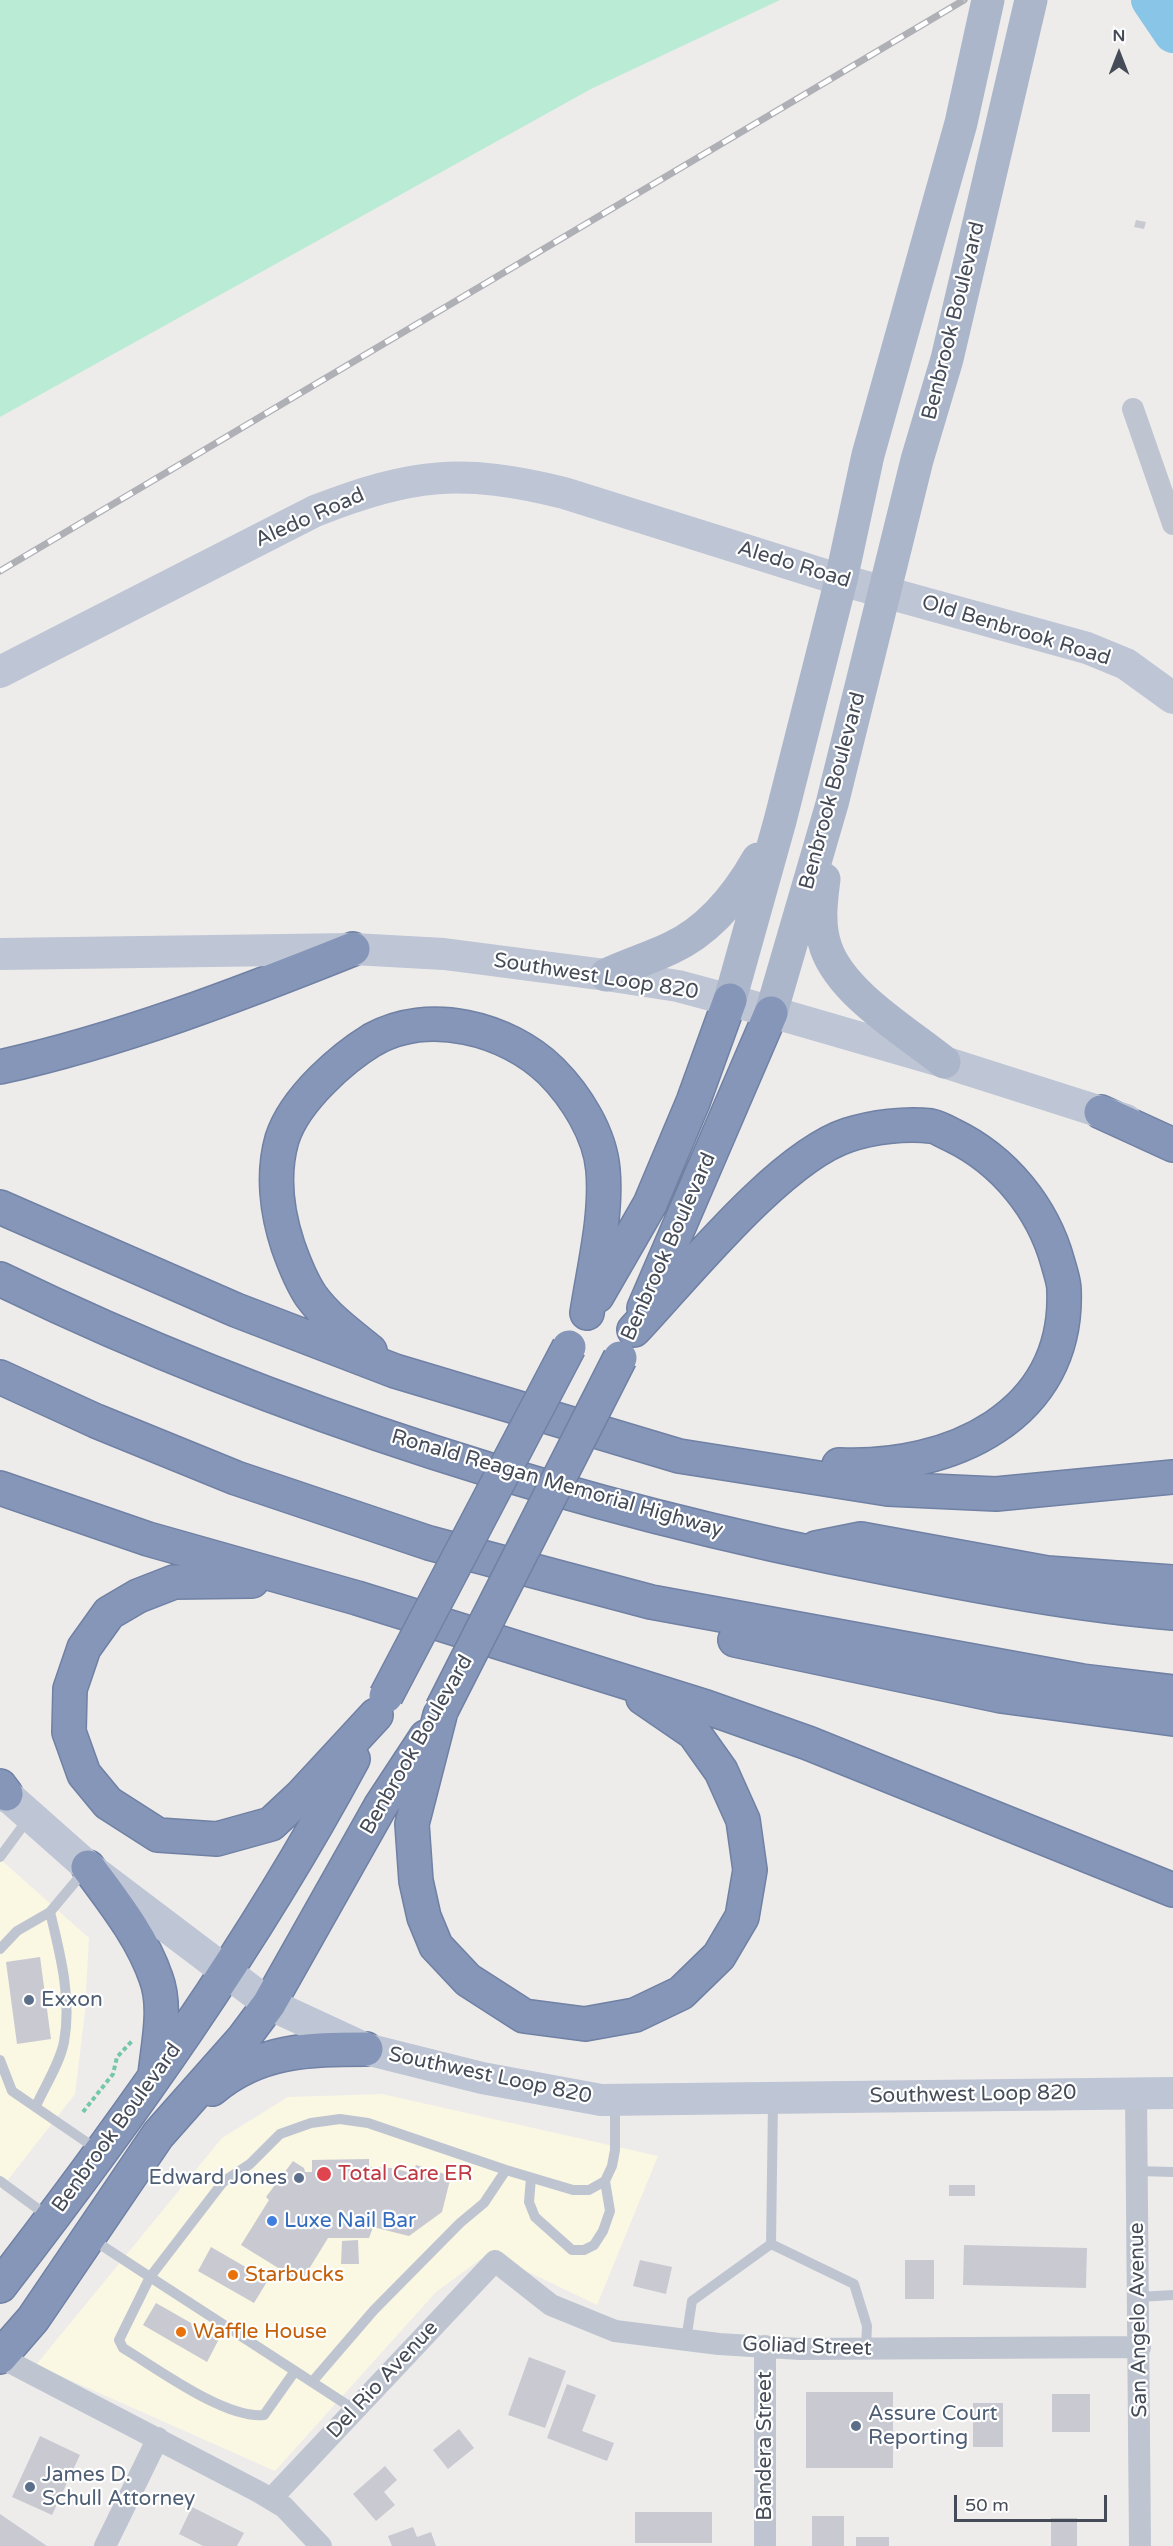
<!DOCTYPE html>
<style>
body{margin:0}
#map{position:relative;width:1173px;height:2546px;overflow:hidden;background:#eeeceb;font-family:"Varela Round",sans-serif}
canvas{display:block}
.north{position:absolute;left:1089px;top:24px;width:60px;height:60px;-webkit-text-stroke:4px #fff;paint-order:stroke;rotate:0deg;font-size:16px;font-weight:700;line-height:24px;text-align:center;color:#454c58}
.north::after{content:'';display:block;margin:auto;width:21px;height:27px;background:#454c58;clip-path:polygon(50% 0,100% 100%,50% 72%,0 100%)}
.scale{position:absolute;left:954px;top:2495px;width:153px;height:27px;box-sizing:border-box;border:3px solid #454c58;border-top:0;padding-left:8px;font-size:18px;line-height:21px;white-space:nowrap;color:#454c58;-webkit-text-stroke:4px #fff;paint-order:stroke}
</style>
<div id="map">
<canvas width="1173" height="2546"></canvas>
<div class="north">N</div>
<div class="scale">50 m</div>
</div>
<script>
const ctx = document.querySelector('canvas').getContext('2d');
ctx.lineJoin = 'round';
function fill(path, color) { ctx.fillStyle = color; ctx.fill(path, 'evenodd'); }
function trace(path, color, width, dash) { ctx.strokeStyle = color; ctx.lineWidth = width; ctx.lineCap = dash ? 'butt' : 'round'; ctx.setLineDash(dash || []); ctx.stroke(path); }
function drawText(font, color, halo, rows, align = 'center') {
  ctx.font = font + ' "Varela Round",sans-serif'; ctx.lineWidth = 4.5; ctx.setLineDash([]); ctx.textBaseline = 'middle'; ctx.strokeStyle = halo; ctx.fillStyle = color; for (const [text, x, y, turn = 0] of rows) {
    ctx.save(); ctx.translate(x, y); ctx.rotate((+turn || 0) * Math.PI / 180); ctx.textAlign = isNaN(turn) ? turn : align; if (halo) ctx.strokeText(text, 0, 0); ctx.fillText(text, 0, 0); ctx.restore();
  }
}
fill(new Path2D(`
 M0,1859L89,1938L85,2011L75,2094L0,2190Z
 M382,2094L658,2156L597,2305L489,2253L436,2292L275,2471L36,2365L222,2138L288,2097Z`), '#faf7e3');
fill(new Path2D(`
 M0,0H780L591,89L0,417Z`), '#baebd5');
trace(new Path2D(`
 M1150,0L1173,34`), '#89c5e6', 38);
fill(new Path2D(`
 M1136,220L1146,222L1144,229L1134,227Z
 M40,1957L51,2039L17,2044L6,1962Z
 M369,2159V2167L392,2168L412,2173L416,2165L451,2176L442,2212L409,2236L373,2227L369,2238H328L301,2282L241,2245L269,2200L266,2197L293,2161L304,2168L305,2172H312V2160Z
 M949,2185H975V2196H949Z
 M358,2240L359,2264H341L342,2241Z
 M964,2245L1087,2248L1086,2288L963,2285Z
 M211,2247L268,2280L254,2303L198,2271Z
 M640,2260L672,2267L666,2294L633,2286Z
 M905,2260H934V2299H905Z
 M156,2303L219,2339L207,2362L143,2325Z
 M529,2357L566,2371L545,2428L508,2415Z
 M567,2384L596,2395L582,2431L614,2443L607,2461L547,2438Z
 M806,2392H893V2468H806Z
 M1052,2394H1090V2432H1052Z
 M973,2403H1003V2447H973Z
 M459,2429L474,2448L448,2469L433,2450Z
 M40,2436L80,2455L52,2515L12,2497Z
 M385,2466L397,2480L384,2492L395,2505L376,2521L353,2494Z
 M192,2507L244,2533L237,2546H203L179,2534Z
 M635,2512H712V2543H635Z
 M0,2514L47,2546H0Z
 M812,2516H844V2546H812Z
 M1051,2518H1077V2546H1051Z
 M413,2527L417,2537L431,2532L436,2546H392L388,2536Z
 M856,2537H889V2546H856Z`), '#c9c9d1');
const highway = new Path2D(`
 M0,1067C121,1040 238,995 353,949
 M1101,1112L1173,1145
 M0,1207L236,1310L395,1371L679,1456L888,1489L996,1494L1173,1477
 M0,1279C278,1414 584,1510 887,1568C982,1587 1077,1605 1173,1613
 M597,1296L650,1204L693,1102L730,1000
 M644,1308L771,1013
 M634,1330C685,1276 780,1157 848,1135C873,1127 905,1123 931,1126C938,1127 945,1132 952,1135C1004,1160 1043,1208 1058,1263C1060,1271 1064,1281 1064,1290C1069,1417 949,1470 839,1465
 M370,1351C349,1334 327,1318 311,1296C301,1281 294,1263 288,1246C277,1213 272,1174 282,1139C289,1117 306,1096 322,1080C337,1065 354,1051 372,1040C428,1008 507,1028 551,1071C576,1096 600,1134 603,1170C607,1216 594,1267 587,1313
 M0,1377L96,1421L236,1478L429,1543L651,1602L1082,1681L1173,1692
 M0,1488L148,1539L357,1598L706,1707L808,1743L1173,1890
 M816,1548L861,1539L1047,1573L1173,1582
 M252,1581L174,1582L138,1596L109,1613L84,1648L70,1689L69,1732L84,1774L108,1803L158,1835L217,1839L271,1824L301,1796L376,1715
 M735,1640L1001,1696L1173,1719
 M440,1715L412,1824L416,1881L424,1917L436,1946L468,1980L524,2016L585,2024L635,2015L681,1993L719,1956L742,1917L750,1870L743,1820L721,1771L694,1733L643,1698
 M0,1786L6,1794
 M88,1867C113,1901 142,1937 156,1978C167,2007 158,2045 155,2075
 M212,2089C258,2050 309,2049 366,2049
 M0,2286C129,2119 253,1945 353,1759
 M0,2357L33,2319L158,2135L243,2039L269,2004L380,1807L426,1737`);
trace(highway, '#7081a4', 36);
trace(new Path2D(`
 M83,2112L113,2074L117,2057L132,2041`), '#74c7ab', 4, [4.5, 3]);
trace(new Path2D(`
 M0,1857L28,1819
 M0,1949L17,1931L50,1912L86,1869
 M0,2060L12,2091L98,2150
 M36,2106C45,2086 60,2063 64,2042C72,1999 60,1953 50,1912
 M1137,2171L1173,2172
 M531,2178L529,2202L535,2217L572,2250H584L594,2245L603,2231L610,2211L605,2181
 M0,2181L49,2217
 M92,2239L150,2277L223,2182L250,2164L280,2134L311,2123L340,2119L368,2123L506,2170L573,2190H589L605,2181L612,2166L615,2150V2102
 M771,2244L854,2284L867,2326L866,2349
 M1139,2297L1173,2295
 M686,2340L692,2301L771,2244L773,2101
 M295,2371L264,2415C225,2419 158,2369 123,2348L119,2340L150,2277L295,2371L355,2410
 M312,2382L374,2310L460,2223L484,2203L506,2170`), '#bfc5d0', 10);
trace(new Path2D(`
 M1133,409L1173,524
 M1136,2093L1140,2546
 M0,2357L259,2492L284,2507L321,2546
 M271,2499L495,2261L551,2305L615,2331L719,2344L800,2349L1140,2347
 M105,2546L158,2438
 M765,2546V2346`), '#bfc5d0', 22);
trace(new Path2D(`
 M0,672L315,511C413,473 462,468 564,493L841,580L1087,648L1126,664L1173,698
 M0,954L353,949L444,954L606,975L678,986L730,1000L944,1062L1126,1120
 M0,1789L88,1867L269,2004L366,2049L482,2078L601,2100L1173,2093`), '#bec5d4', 32);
trace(new Path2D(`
 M824,879C821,902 818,925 826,948C842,994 907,1032 944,1062
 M606,975C627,965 650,958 671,948C710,930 737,896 758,859
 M730,1000L780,821L841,580L868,455L961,123L988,0
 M771,1013L832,804L917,460L947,359L1031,0`), '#acb6ca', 33);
trace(highway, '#8596b9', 33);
const rail = new Path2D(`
 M0,571L964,0`);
trace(rail, '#aeb0b6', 7);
trace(rail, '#fff', 4.5, [14]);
const highwayBridge = new Path2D(`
 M386,1696L569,1347
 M442,1709L620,1358`);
trace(highwayBridge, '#7081a4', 36, []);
trace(highwayBridge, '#8596b9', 33);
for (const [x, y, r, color] of [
 [29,2000,6,"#5c6f8a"],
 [324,2174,8,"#e0444e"],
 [299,2178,6,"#5c6f8a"],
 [272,2221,6,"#3f7fe0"],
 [233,2275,6,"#e8710a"],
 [181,2332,6,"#e8710a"],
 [856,2426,6,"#5c6f8a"],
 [30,2487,6,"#5c6f8a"]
]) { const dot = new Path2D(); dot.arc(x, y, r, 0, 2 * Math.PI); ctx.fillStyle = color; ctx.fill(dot); trace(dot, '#fff', 2); }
drawText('21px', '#454c58', '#fff', [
 ["Benbrook Boulevard",954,321,-76],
 ["Aledo Road",310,518,-24],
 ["Aledo Road",794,565,17],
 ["Old Benbrook Road",1016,631,17],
 ["Benbrook Boulevard",833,791,-75],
 ["Southwest Loop 820",596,977,9],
 ["Benbrook Boulevard",669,1247,-66],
 ["Ronald Reagan Memorial Highway",557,1484,16],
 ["Benbrook Boulevard",417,1745,-60],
 ["Southwest Loop 820",490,2076,12],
 ["Southwest Loop 820",973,2095,-1],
 ["Benbrook Boulevard",117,2128,-54],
 ["San Angelo Avenue",1139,2320,-91],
 ["Goliad Street",807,2347,2],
 ["Del Rio Avenue",383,2380,-47],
 ["Bandera Street",765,2446,-90]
]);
drawText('21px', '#4e5e75', '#fff', [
 ["Exxon",41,2000],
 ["Edward Jones",287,2178,"right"],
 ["Assure Court",868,2414],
 ["Reporting",868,2438],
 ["James D.",42,2475],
 ["Schull Attorney",42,2499]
], 'left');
drawText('21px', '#be3a42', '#fff', [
 ["Total Care ER",338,2174]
], 'left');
drawText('21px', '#366cbe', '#fff', [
 ["Luxe Nail Bar",284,2221]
], 'left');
drawText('21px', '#c56008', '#fff', [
 ["Starbucks",245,2275],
 ["Waffle House",193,2332]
], 'left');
</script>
